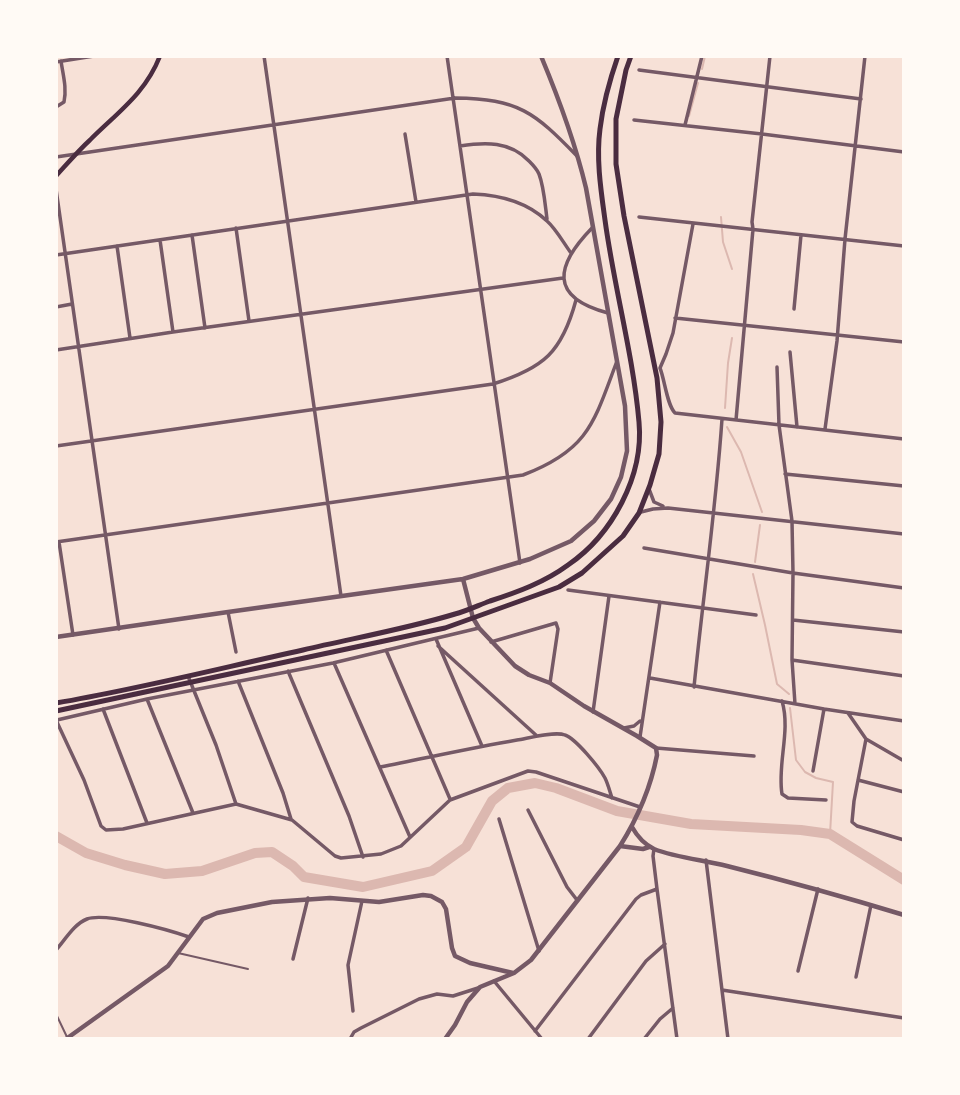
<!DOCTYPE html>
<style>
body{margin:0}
#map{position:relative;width:960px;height:1095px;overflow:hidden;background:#f7e1d7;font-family:"Libre Baskerville",serif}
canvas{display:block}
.frame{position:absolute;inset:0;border:58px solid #fffaf5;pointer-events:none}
</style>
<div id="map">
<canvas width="960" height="1095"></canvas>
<div class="frame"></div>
</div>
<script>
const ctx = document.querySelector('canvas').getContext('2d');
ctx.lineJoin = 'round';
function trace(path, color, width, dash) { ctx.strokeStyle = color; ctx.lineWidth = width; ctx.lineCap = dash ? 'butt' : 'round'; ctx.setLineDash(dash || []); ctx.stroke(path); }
trace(new Path2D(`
 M702,69L705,56
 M689,116L698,83
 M721,217L723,242L732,269
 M725,408L728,363L732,338
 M727,427L741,452L762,512
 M755,562L760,525
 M753,574L765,625L777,684L789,694
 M790,708L796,760L805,772L816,778L833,782L830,834`), '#dcb8b0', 2);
trace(new Path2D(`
 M56,836L86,853L125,865L165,874L202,871L255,853L272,852L293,866L304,877L363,887L432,871L466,847L492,801L508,788L535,783L556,788L617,811L691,824L801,830L830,834L904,880`), '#dcb8b0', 10);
trace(new Path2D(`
 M178,953L248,969
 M56,1014L67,1037`), '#755966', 2);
trace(new Path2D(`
 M264,56L341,596
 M447,56L520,563
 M56,62L94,56
 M639,70L861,99
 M56,107L64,102C67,88 63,75 61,61
 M634,120L762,134L904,152
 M685,125L702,56
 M405,134L416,202
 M460,146C485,142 510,141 529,161C533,165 537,169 539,174C544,187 545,204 547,219
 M56,157L455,98C519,99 534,112 577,156
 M56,189L119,629
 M639,217L904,246
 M236,228L249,321
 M592,228C556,265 548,297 608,313
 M192,235L205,328
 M160,240L173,332
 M117,246L130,338
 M56,255L473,194C499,195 527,202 547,221C556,229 563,242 571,253
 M56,307L72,304
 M794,309L801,235
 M675,318L904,342
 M56,350L173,332L563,278
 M790,352L797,427
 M777,367L779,425L792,521L793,573L792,660L795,704
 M660,368C665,381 667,405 675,413L904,439
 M660,368L666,354L673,333L693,224
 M736,420L753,229L752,222L770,56
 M825,429L837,341L845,239L865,56
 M56,446L493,384C544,368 562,352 576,300
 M785,474L904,486
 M649,489L654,502L663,506
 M641,512L653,509L668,508L904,534
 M56,542L523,475C589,450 594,422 617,361
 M59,542L73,635
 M644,548L793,573L904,588
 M568,590L756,615
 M228,612L236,652
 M793,620L904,632
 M436,639L482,746
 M491,642L556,623L558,629L550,683
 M438,646L537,736
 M386,650L450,799
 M792,660L904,676
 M334,663L410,837
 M288,671L349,816L363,857
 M188,676L216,745L236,804
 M650,678L824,709L904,721
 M238,681L283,793L291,819
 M694,687C703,597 716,508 722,419
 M147,699L193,813
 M782,701C791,731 777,764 782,794L788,798L826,800
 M103,709L147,823
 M593,712L609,596
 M848,713L866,739L904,761
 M56,720L84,780L101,826L106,830L123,829L236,804L292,820L335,856L341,858L381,854L401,846L450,800L528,771L536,772L640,807
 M57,720L147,699L333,663L479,628
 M624,728L634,726L640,721
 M640,737L660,602
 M866,739L854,801L852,822L857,826L904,840
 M656,748L754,756
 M380,767C426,758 471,748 517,740C529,738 555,731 565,735C576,739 599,767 605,778C608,784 610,792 612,798
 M813,771L824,709
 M858,780L904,792
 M528,810L567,887L577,900
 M499,819L539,951
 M654,849L653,856L657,889L677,1039
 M706,860L728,1039
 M56,950C65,940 74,924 87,919C105,912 169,930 189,937
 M293,959L308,898
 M798,971L818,889
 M856,977L871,905
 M494,981L542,1039
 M722,990L904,1018
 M353,1011L348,965L362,901
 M535,1031L636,899L641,895L657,889
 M350,1039L354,1032L361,1028L419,999L437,994L453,996L478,988
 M588,1039L646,961L665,944
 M644,1039L660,1019L673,1008`), '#755966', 3.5);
trace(new Path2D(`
 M56,637L228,612L463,579L530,559L571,541L594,521L611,499L621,477L627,451L625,406L586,188C575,142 559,99 541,56
 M632,827C637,836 644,844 654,849C677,858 704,860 727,866C787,881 845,897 904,915
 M620,846L643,849L649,847
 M66,1039L168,966L203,919L217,913L272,902L330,898L379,902L423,895L431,896L442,902L446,909L452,948L455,956L470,963L513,973
 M445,1039L455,1025L467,1002L480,987L514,973L531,960L620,846C637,819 651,786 657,755L656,748L637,736L584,706L550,683L529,675L515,666L479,628L473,618L463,579`), '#755966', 4.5);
trace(new Path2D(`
 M56,176C67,164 78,151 90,140C118,112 145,94 160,56`), '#4a2c40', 4.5);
trace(new Path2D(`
 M56,703C139,689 221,668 303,650C354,638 406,629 455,614C467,611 479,605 490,601C518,592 545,582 568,565C612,535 644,476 639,422C633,354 614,287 605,220C601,191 596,159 600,129C603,104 610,79 618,56
 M56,711L445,628L559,587L582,573L623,536L639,513L650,485L659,454L661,422L657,378L624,216L616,164V119L626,70L631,56`), '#4a2c40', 5);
</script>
